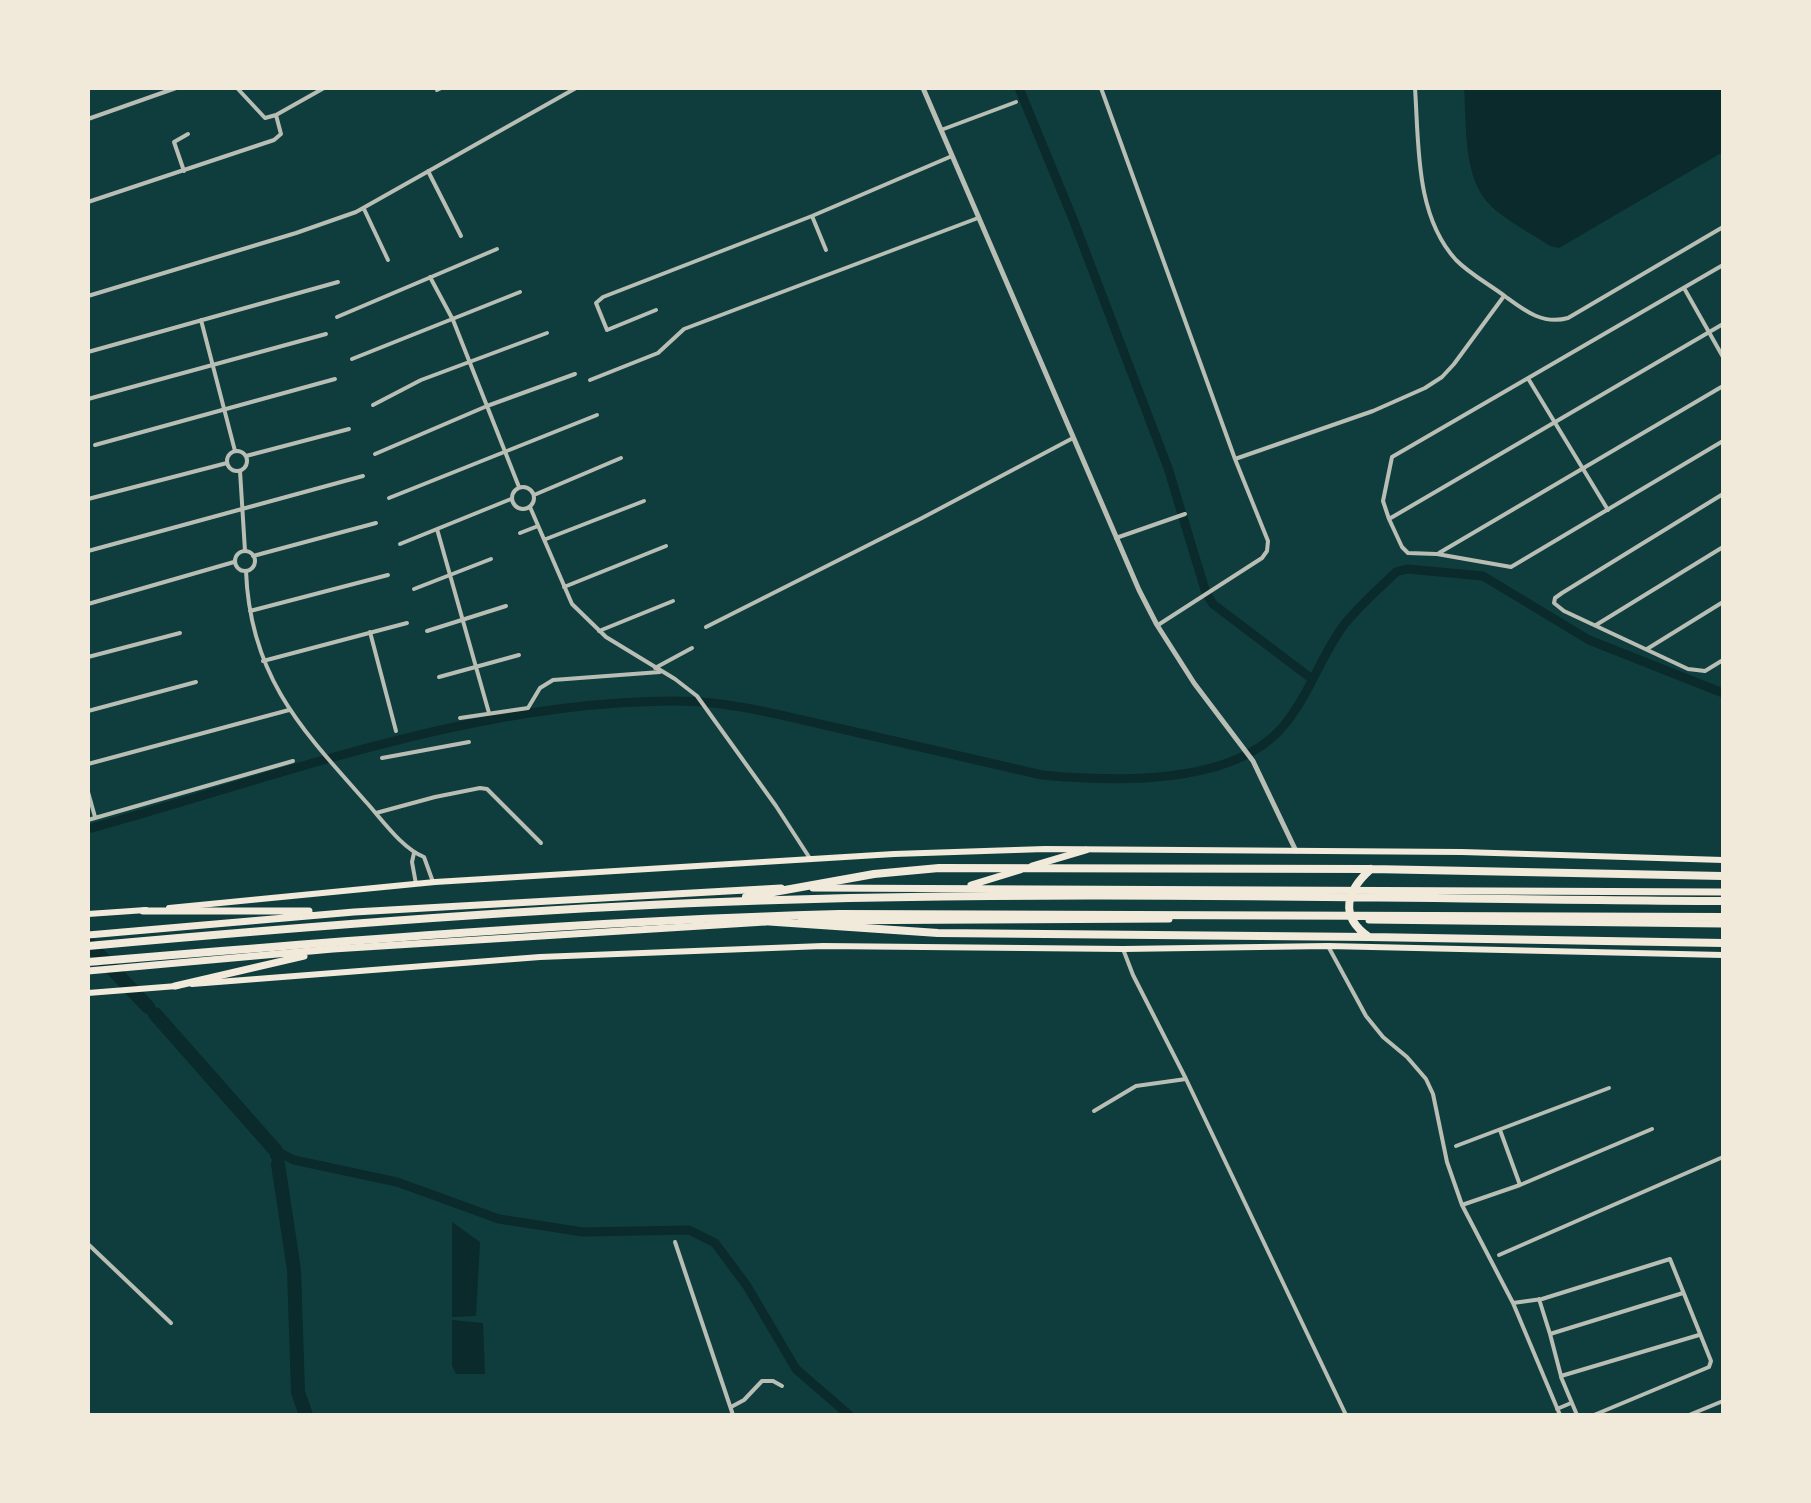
<!DOCTYPE html>
<style>
body{margin:0}
#map{position:relative;width:1811px;height:1503px;overflow:hidden;background:#0f3d3e;font-family:Karla,sans-serif}
canvas{display:block}
.frame{position:absolute;inset:0;border:90px solid #f1e9da;pointer-events:none}
</style>
<div id="map">
<canvas width="1811" height="1503"></canvas>
<div class="frame"></div>
</div>
<script>
const ctx = document.querySelector('canvas').getContext('2d');
ctx.lineJoin = 'round';
function fill(path, color) { ctx.fillStyle = color; ctx.fill(path, 'evenodd'); }
function trace(path, color, width, dash) { ctx.strokeStyle = color; ctx.lineWidth = width; ctx.lineCap = dash ? 'butt' : 'round'; ctx.setLineDash(dash || []); ctx.stroke(path); }
fill(new Path2D(`
 M1464,88H1723V152L1559,248L1550,246C1531,233 1508,222 1492,207C1462,179 1467,126 1464,88Z
 M452,1222L480,1242L476,1316L452,1317Z
 M452,1320L483,1323L485,1374H456L452,1365Z`), '#0a2a2b');
trace(new Path2D(`
 M1019,88L1073,219L1168,468L1206,593L1213,604L1312,679
 M88,829C280,776 474,701 676,701C733,701 787,717 842,729C909,745 976,760 1042,775C1114,782 1236,786 1285,724C1308,696 1320,659 1341,629C1356,608 1378,590 1396,572L1407,569L1483,576L1589,640L1723,693
 M276,1151L294,1160L397,1182L499,1219L583,1232L689,1230L715,1243L747,1286L796,1369L849,1415`), '#0a2a2b', 9);
trace(new Path2D(`
 M88,943L148,1007
 M155,1014L276,1151L277,1155
 M278,1164L294,1270L298,1392L306,1415`), '#0a2a2b', 14);
trace(new Path2D(`
 M237,88L265,118L276,115L324,88
 M1101,88L1235,459L1268,541L1267,551L1262,558L1158,625
 M1415,88C1419,145 1415,215 1456,260C1471,275 1489,284 1506,297C1525,311 1543,325 1568,318L1723,227
 M437,90L441,88
 M88,119L176,88
 M941,130L1016,102
 M184,171L174,142L188,134
 M428,171L461,236
 M88,202L274,140L281,134L276,115
 M364,209L388,260
 M812,216L826,250
 M1723,265L1392,457L1383,501L1389,519L1402,547L1408,553L1437,554L1511,567L1723,441
 M430,277L453,320L519,487
 M1684,288L1723,357
 M88,296L296,233L356,212L576,88
 M656,310L607,330L596,303L603,297L812,216L952,156
 M337,317L497,249
 M201,320L235,451
 M88,352L338,282
 M352,359L520,292
 M590,380L658,353L684,329L978,218
 M1529,380L1608,510
 M88,399L326,334
 M373,405L421,380L547,333
 M95,445L335,379
 M227 461a10 10 0 1 1 20 0a10 10 0 1 1-20 0Z
 M375,454L487,406L575,374
 M246,456L349,429
 M1235,459L1373,411L1425,388L1442,377L1454,364L1504,296
 M240,471L245,551
 M512 498a11 11 0 1 1 22 0a11 11 0 1 1-22 0Z
 M1723,494L1562,593L1555,598L1554,603L1564,611L1688,669L1705,671L1723,660
 M534,495L621,458
 M389,498L597,415
 M88,499L227,463
 M530,507L572,604L606,637L675,679L697,696L776,806L811,860
 M1389,519L1723,324
 M437,529L489,713
 M520,533L538,526
 M1116,538L1185,514
 M546,539L644,501
 M400,544L511,499
 M88,551L363,476
 M235 561a10 10 0 1 1 20 0a10 10 0 1 1-20 0Z
 M1439,553L1723,386
 M253,556L376,523
 M246,571C250,676 301,729 367,803C383,821 402,848 424,857L433,882
 M564,587L666,546
 M414,589L491,559
 M88,604L234,562
 M250,611L388,575
 M1596,625L1723,547
 M706,627L922,518L1073,438
 M427,631L506,606
 M599,631L673,601
 M370,632L396,731
 M1647,649L1723,602
 M88,657L180,633
 M263,661L407,623
 M655,668L692,648
 M439,677L519,655
 M88,711L196,682
 M460,718L528,708L540,688L553,680L660,672
 M382,758L469,742
 M88,764L289,710
 M88,792L95,817
 M376,813L435,797L480,788L487,789L541,843
 M88,820L293,761
 M414,853L412,862L416,884
 M1328,946L1366,1016L1383,1037L1407,1057L1426,1079L1433,1094L1447,1162L1462,1205L1513,1303L1560,1415
 M1123,949L1133,975L1186,1079L1346,1415
 M1094,1111L1136,1086L1186,1079
 M1500,1130L1520,1185L1652,1129
 M1456,1146L1609,1088
 M1462,1205L1520,1185
 M675,1242L733,1415
 M88,1244L171,1323
 M1499,1255L1723,1157
 M1539,1299L1550,1334L1683,1293
 M1513,1303L1542,1299L1670,1259L1711,1361L1709,1367L1594,1415
 M1550,1334L1561,1376L1699,1335
 M1561,1377L1577,1415
 M731,1407L744,1400L762,1381H773L782,1386
 M1557,1409L1571,1403
 M1689,1415L1723,1401`), '#b8beb3', 4);
trace(new Path2D(`
 M923,88L1139,590L1157,625L1194,683L1253,761L1296,851`), '#b8beb3', 5);
trace(new Path2D(`
 M169,908L435,882L894,854L1045,849L1462,852L1723,860
 M88,914L146,910
 M192,984L540,957L823,946L1123,949L1328,946L1723,955
 M88,993L177,986`), '#f1e9da', 6);
trace(new Path2D(`
 M1032,866L1086,850
 M971,885L1020,870
 M813,888L1723,892
 M143,911H309
 M1369,920L1723,924
 M801,921L1169,919
 M88,935L354,912L781,888
 M88,971L333,949L765,922
 M175,986L304,956`), '#f1e9da', 7);
trace(new Path2D(`
 M1371,869C1347,890 1338,916 1369,937L1723,943
 M746,897L874,874L939,868L1371,869L1723,876
 M762,921L938,933L1369,937
 M88,946C298,927 509,910 720,902C1053,889 1389,899 1723,901
 M88,962C338,941 588,921 839,914L1723,917`), '#f1e9da', 8);
</script>
